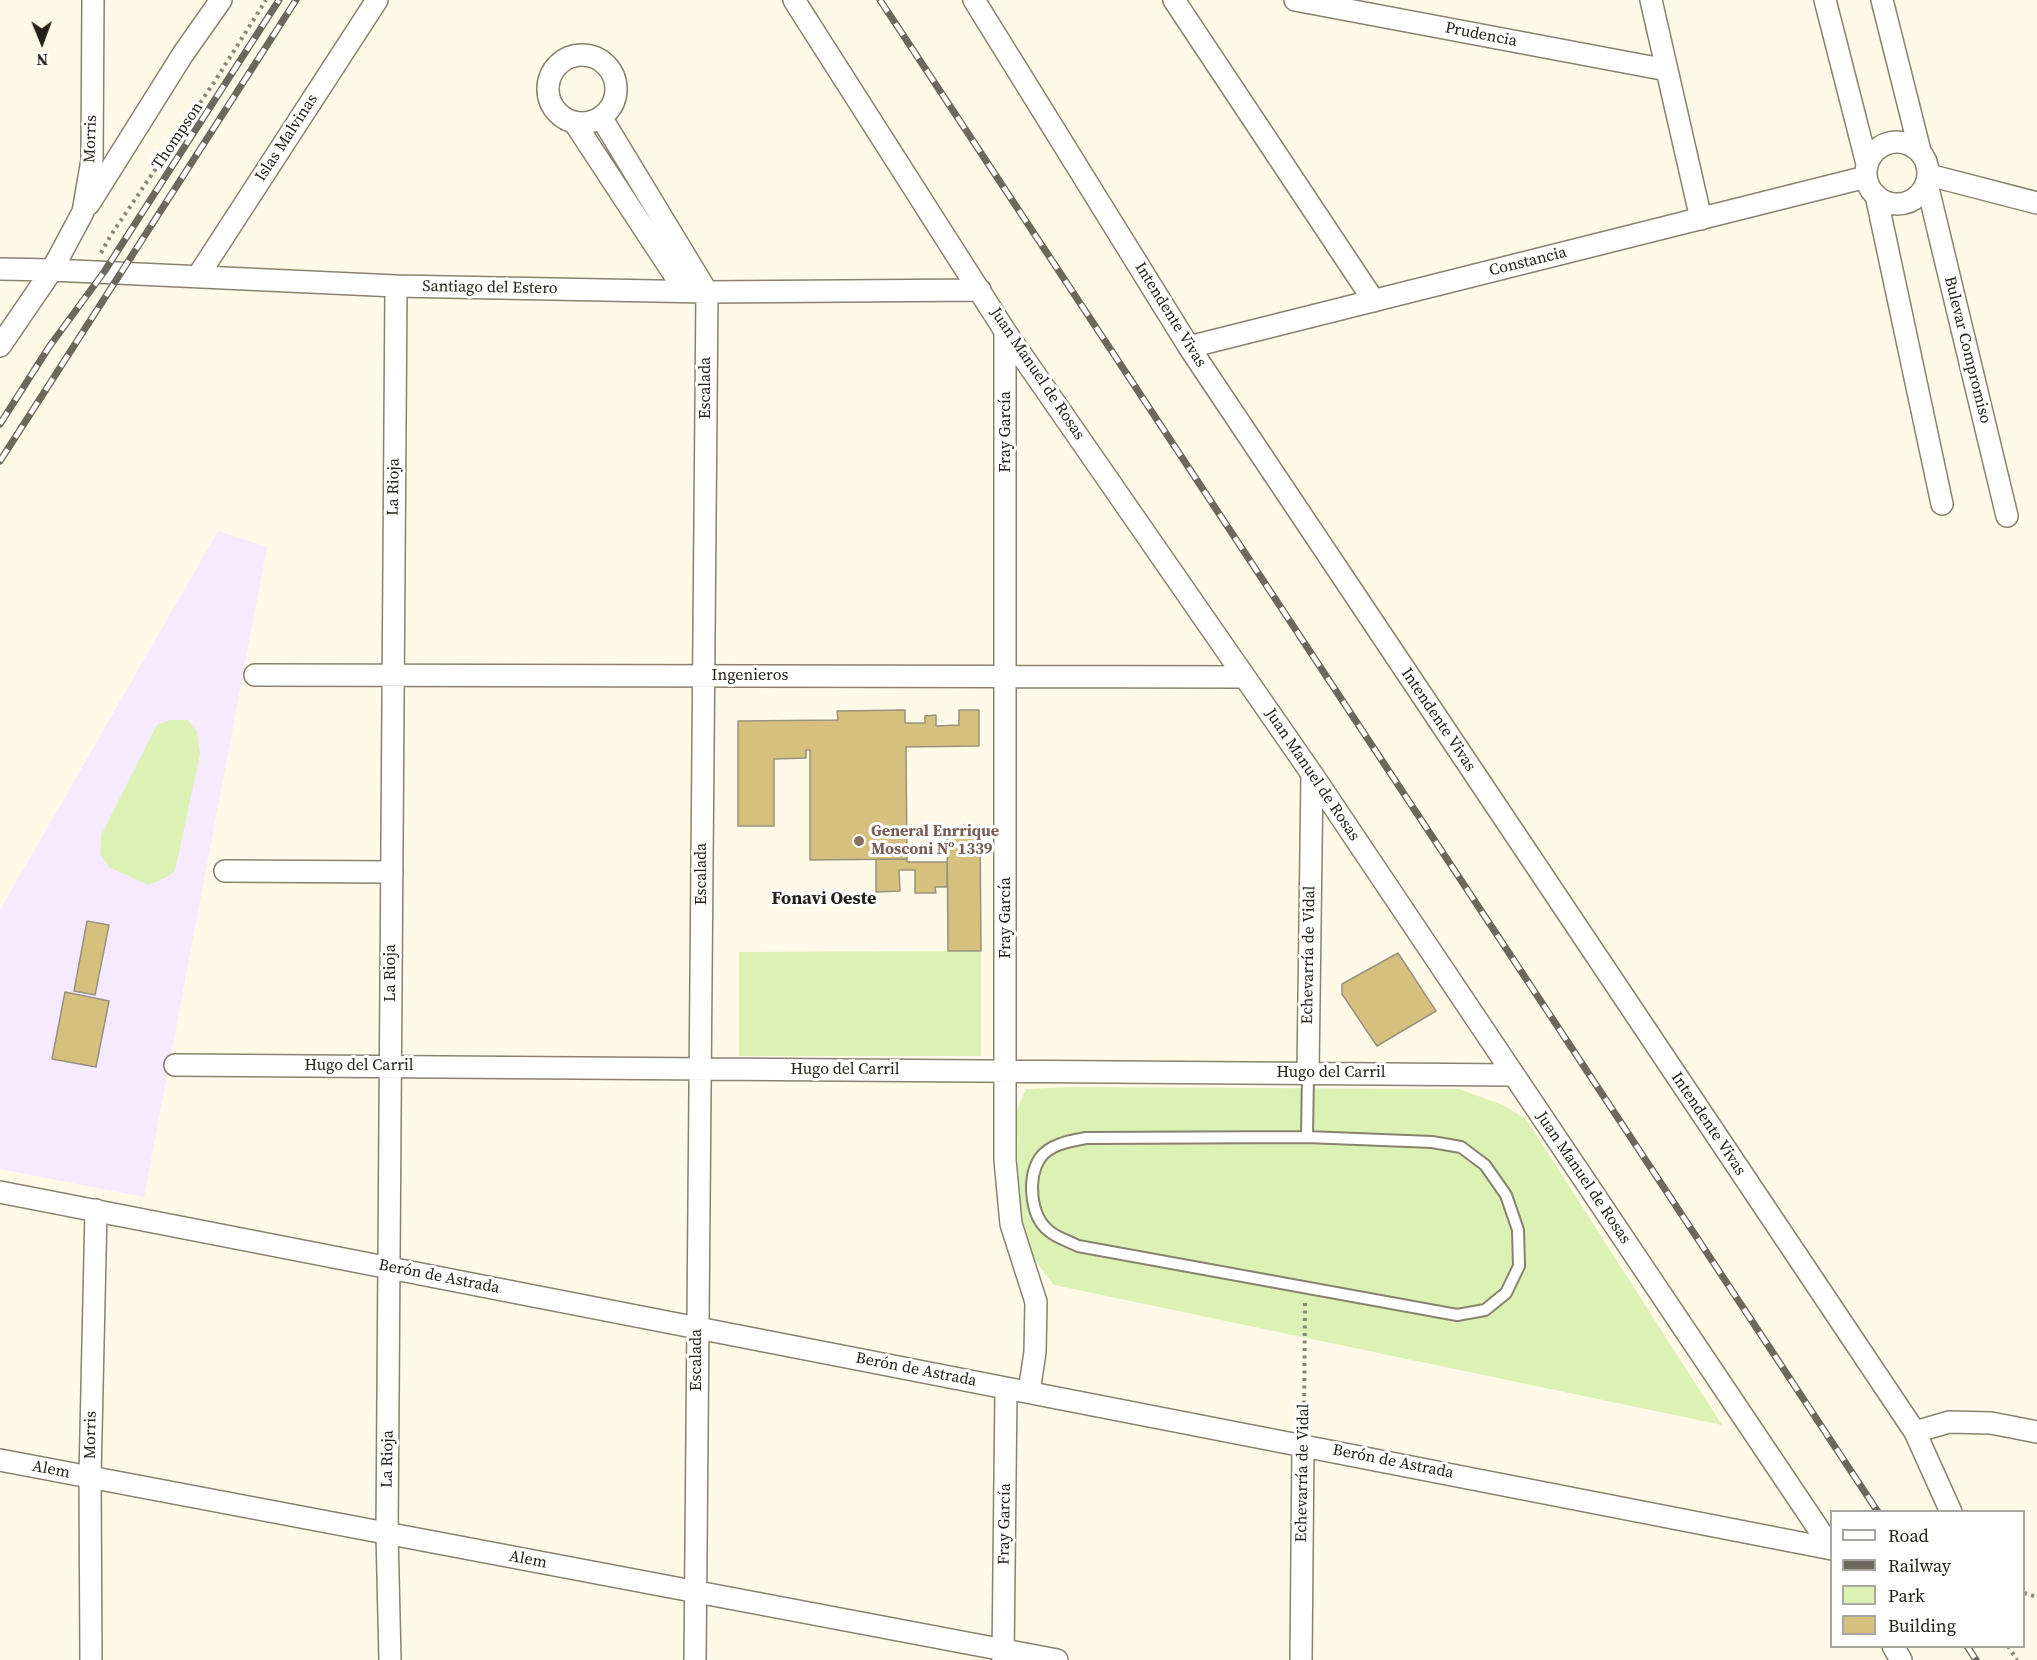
<!DOCTYPE html>
<meta charset="utf-8">
<style>
body{margin:0}
#map{position:relative;width:2037px;height:1660px;overflow:hidden;background:#fff9e7;font-family:"Source Serif 4",serif}
canvas{display:block}
.legend{position:absolute;left:1830px;top:1510px;width:195px;height:138px;box-sizing:border-box;background:#fff;border:2px solid #a7a6a3;margin:0;padding:8px 10px;list-style:none;font-size:18px;color:#242119}
.legend li{display:flex;align-items:center;gap:12px;height:30px}
.legend b{width:30px;border:2px solid #a7a6a3}
.north{position:absolute;left:12px;top:12px;width:60px;height:60px;-webkit-text-stroke:4px #fff;paint-order:stroke;rotate:179deg;font-size:16px;font-weight:700;line-height:24px;text-align:center;color:#242119}
.north::after{content:'';display:block;margin:auto;width:21px;height:27px;background:#242119;clip-path:polygon(50% 0,100% 100%,50% 72%,0 100%)}
</style>
<div id="map">
<canvas width="2037" height="1660"></canvas>
<ul class="legend">
<li><b style="height:8px;background:#fff"></b>Road</li>
<li><b style="height:8px;background:#6c685d"></b>Railway</li>
<li><b style="height:16px;background:#dcf2b5"></b>Park</li>
<li><b style="height:16px;background:#d6c07e"></b>Building</li>
</ul>
<div class="north">N</div>
</div>
<script>
const ctx = document.querySelector('canvas').getContext('2d');
ctx.lineJoin = 'round';
function fill(path, color) { ctx.fillStyle = color; ctx.fill(path, 'evenodd'); }
function trace(path, color, width, dash) { ctx.strokeStyle = color; ctx.lineWidth = width; ctx.lineCap = dash ? 'butt' : 'round'; ctx.setLineDash(dash || []); ctx.stroke(path); }
function drawText(font, color, halo, rows, align = 'center') {
  ctx.font = font + ' "Source Serif 4",serif'; ctx.lineWidth = 6; ctx.setLineDash([]); ctx.textBaseline = 'middle'; ctx.strokeStyle = halo; ctx.fillStyle = color; for (const [text, x, y, turn = 0] of rows) {
    ctx.save(); ctx.translate(x, y); ctx.rotate((+turn || 0) * Math.PI / 180); ctx.textAlign = isNaN(turn) ? turn : align; if (halo) ctx.strokeText(text, 0, 0); ctx.fillText(text, 0, 0); ctx.restore();
  }
}
fill(new Path2D(`
 M218,531L267,547L144,1197L0,1169V910Z`), '#f5eaff');
fill(new Path2D(`
 M170,720H188L197,732L200,754L175,871L167,877L149,885L110,868L100,854L101,835L157,725Z
 M981,951V1056H739V952Z
 M1069,1087L1459,1089L1503,1105L1526,1119L1722,1425L1054,1285L1028,1251L1018,1211L1017,1110L1026,1089Z`), '#dcf2b5');
const building = new Path2D(`
 M905,710V723H925V716L936,715V726L959,725V710H979V746L906,747L907,859L810,860V750H806V758L774,759V826H738V721L838,720L837,711Z
 M980,826L981,951H948L947,827Z
 M876,859H907V862H947V887H935L936,893H915V870H899L900,891L876,892Z
 M87,921L109,925L95,995L74,991Z
 M1398,953L1436,1011L1377,1046L1342,994V984Z
 M65,992L109,1001L96,1067L52,1059Z`);
fill(building, '#d6c07e');
trace(building, '#98927e', 1.5);
const service = new Path2D(`
 M1307,1137L1432,1142L1461,1147L1485,1165L1506,1195L1518,1230L1519,1266L1506,1293L1485,1310L1457,1315L1078,1246C1069,1241 1057,1238 1049,1231C1030,1216 1027,1178 1040,1158C1050,1144 1070,1141 1086,1138Z
 M1307,1137L1308,1073`);
const minor = new Path2D(`
 M794,0L1005,331L1312,774L1832,1549
 M974,0L1189,347L1915,1432L1951,1512
 M1174,0L1374,301
 M1295,0L1667,70
 M1651,0L1701,219
 M1825,0L1867,164
 M1882,0L1920,151
 M548 89a34 34 0 1 1 68 0a34 34 0 1 1-68 0Z
 M601,117L707,292L695,1660
 M574,122L685,291
 M1866 173a31 31 0 1 1 62 0a31 31 0 1 1-62 0Z
 M1929,175L2037,203
 M1927,184L2007,516
 M1876,195L1942,504
 M89,204L183,54L221,0
 M0,269L52,270L396,286L707,292L980,290
 M198,276L377,0
 M1005,331V1160L1011,1224L1036,1302L1035,1352L1029,1392
 M0,346L52,270L83,212L92,160L93,0
 M1189,347L1866,177
 M255,675L1244,677
 M225,871L392,872
 M175,1065L1514,1075
 M1308,1073L1312,774
 M0,1192L1832,1549
 M1915,1432L1949,1422L1991,1423L2037,1432
 M0,1460L1057,1660
 M1893,1646L1901,1660
 M91,1660L90,1477L96,1210
 M390,1660L387,1533L396,286
 M1003,1660L1006,1388
 M1301,1660L1303,1444`);
trace(service, '#88826e', 14);
trace(minor, '#88826e', 24);
trace(new Path2D(`
 M101,253L111,235L215,81L266,0
 M1304,1426L1305,1301
 M2024,1593L2037,1597
 M2008,1646L2017,1660`), '#8b867a', 4, [3, 4.5]);
trace(service, '#fff', 10);
trace(minor, '#fff', 21);
const rail = new Path2D(`
 M880,0L1878,1512
 M0,424L49,347L104,272L279,0
 M0,461L296,0
 M1967,1646L1976,1660`);
trace(rail, '#6c685d', 7);
trace(rail, '#fff', 4.5, [14]);
for (const [x, y, r, color] of [
 [859,841,6,"#8d6e63"]
]) { const dot = new Path2D(); dot.arc(x, y, r, 0, 2 * Math.PI); ctx.fillStyle = color; ctx.fill(dot); trace(dot, '#fff', 2); }
drawText('16px', '#242119', '#fff', [
 ["Prudencia",1481,35,11],
 ["Thompson",178,136,-56],
 ["Islas Malvinas",287,138,-57],
 ["Morris",91,139,-88],
 ["Constancia",1528,262,-14],
 ["Santiago del Estero",490,288,1],
 ["Intendente Vivas",1170,315,58],
 ["Bulevar Compromiso",1967,350,76],
 ["Juan Manuel de Rosas",1037,374,56],
 ["Escalada",706,388,-90],
 ["Fray García",1006,432,-90],
 ["La Rioja",394,487,-89],
 ["Ingenieros",750,676],
 ["Intendente Vivas",1438,720,56],
 ["Juan Manuel de Rosas",1312,775,56],
 ["Escalada",702,874,-90],
 ["Fray García",1006,918,-90],
 ["Echevarría de Vidal",1309,955,-89],
 ["La Rioja",391,973,-90],
 ["Hugo del Carril",359,1066],
 ["Hugo del Carril",845,1070],
 ["Hugo del Carril",1331,1073],
 ["Intendente Vivas",1708,1124,56],
 ["Juan Manuel de Rosas",1583,1178,56],
 ["Berón de Astrada",439,1277,11],
 ["Escalada",697,1360,-90],
 ["Berón de Astrada",916,1370,11],
 ["Morris",91,1435,-89],
 ["La Rioja",388,1459,-89],
 ["Berón de Astrada",1393,1462,11],
 ["Alem",51,1470,11],
 ["Echevarría de Vidal",1303,1473,-89],
 ["Fray García",1005,1524,-89],
 ["Alem",528,1560,11]
]);
drawText('bold 16px', '#785e54', '#fff', [
 ["General Enrrique",871,832],
 ["Mosconi Nº 1339",871,850]
], 'left');
drawText('bold 18px', '#242119', '#fff', [
 ["Fonavi Oeste",824,899]
]);
</script>
